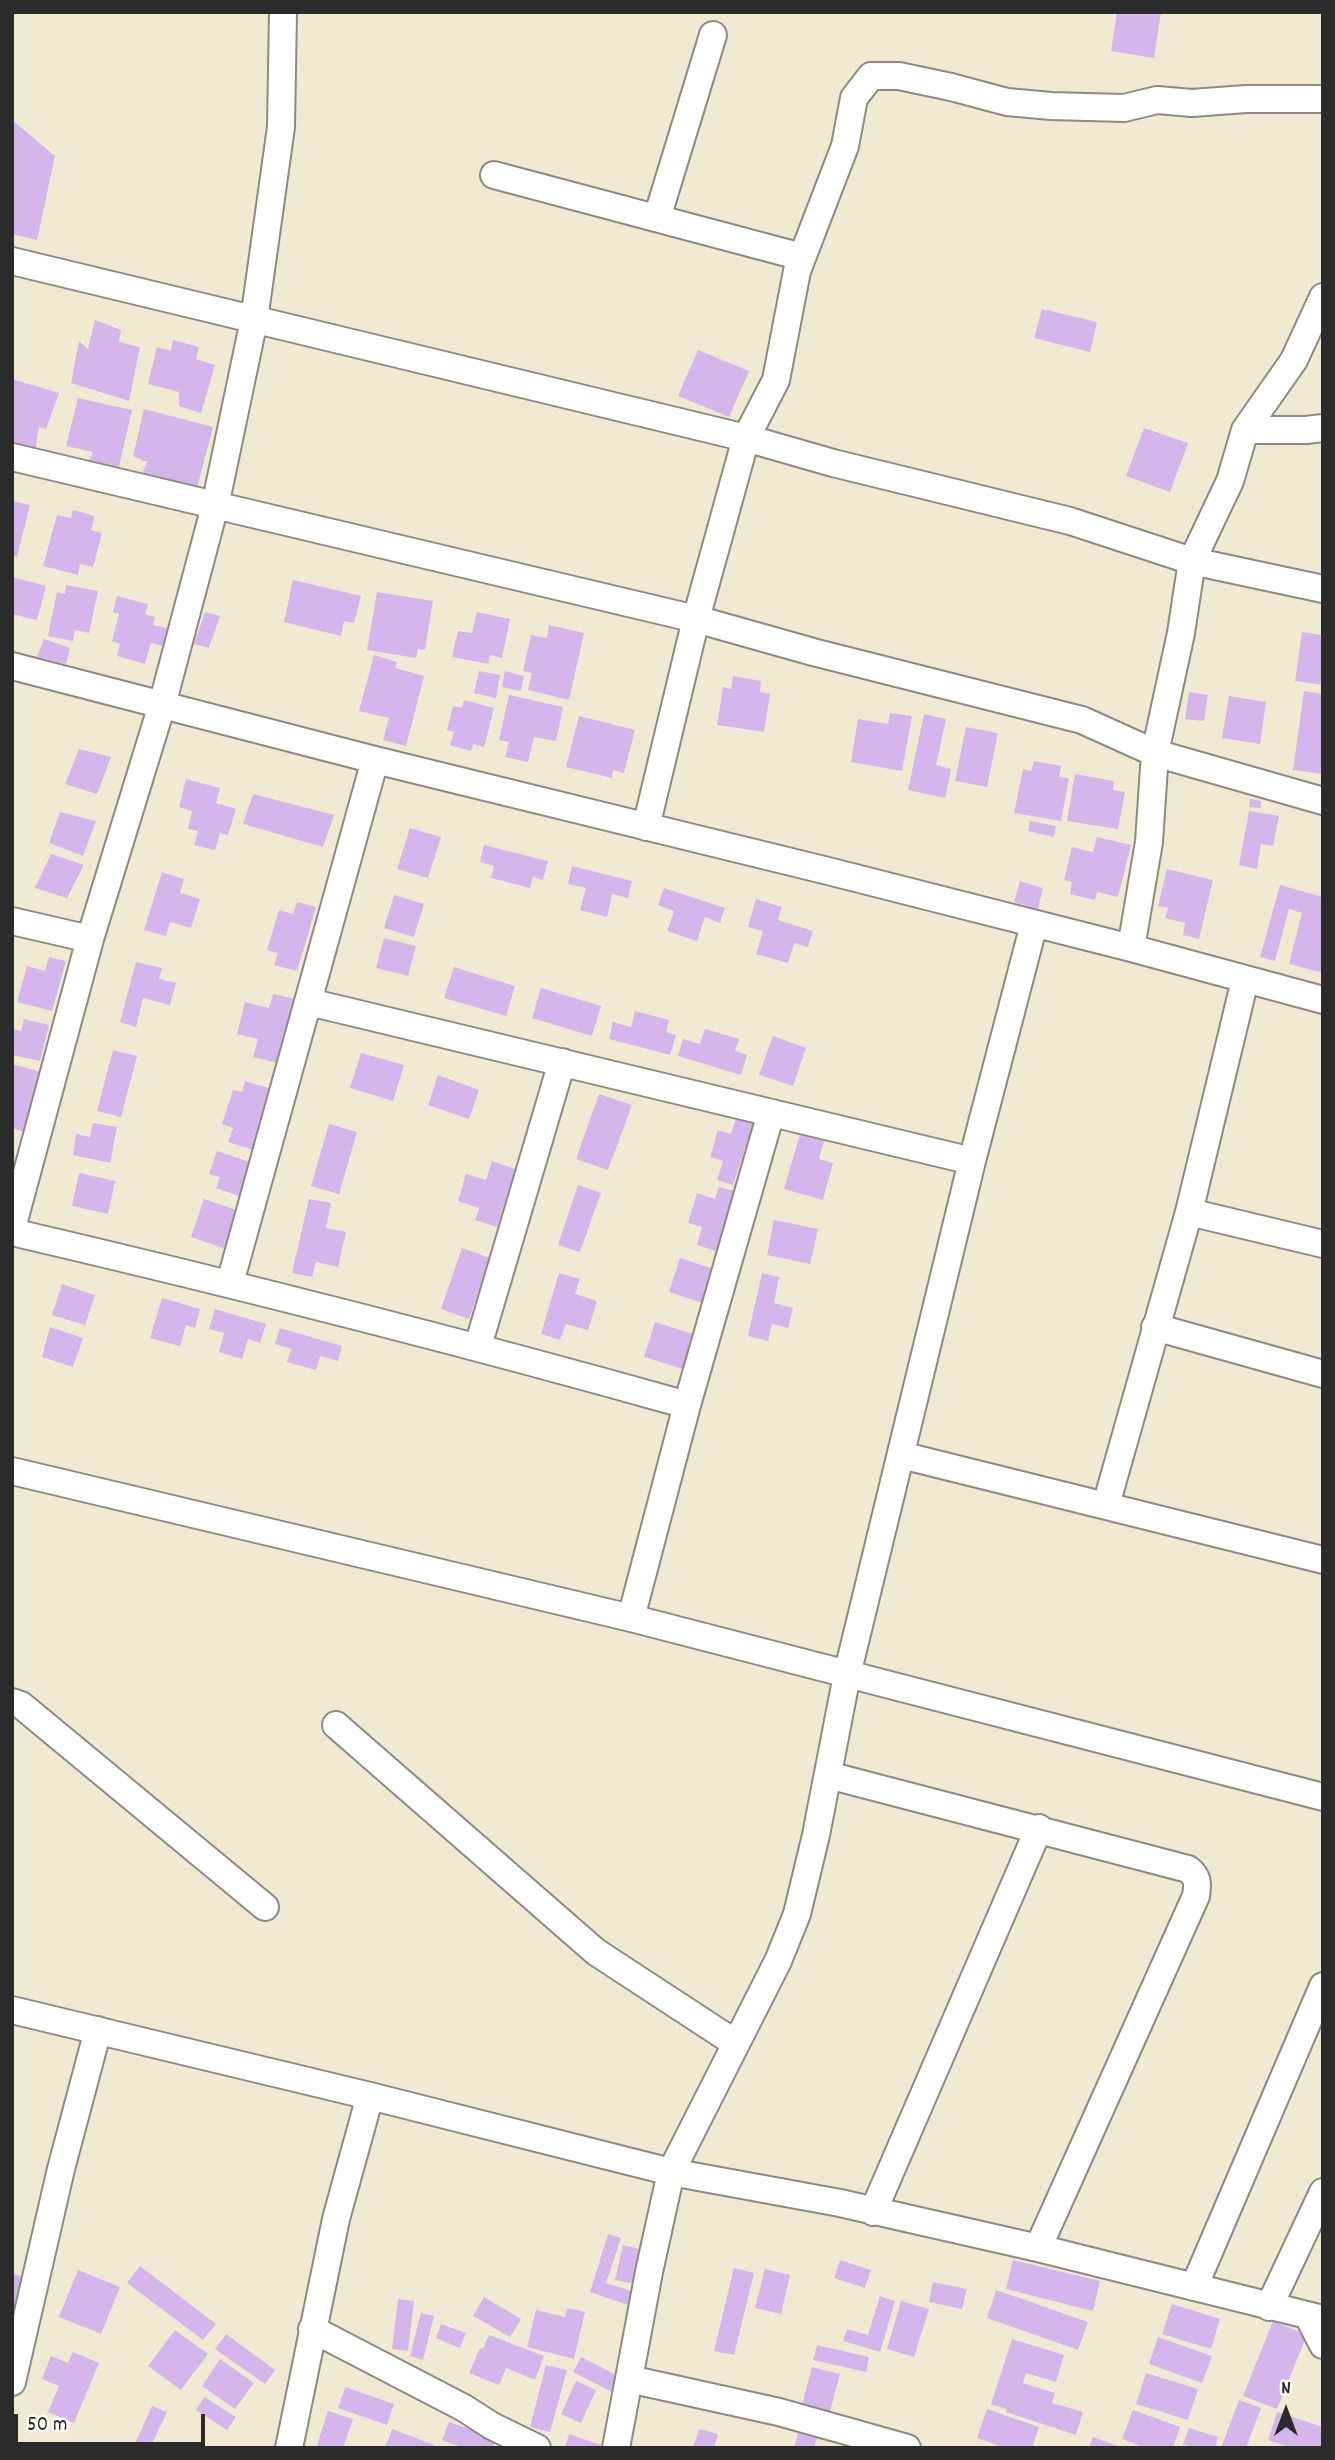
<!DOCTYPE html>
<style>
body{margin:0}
#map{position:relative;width:1335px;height:2460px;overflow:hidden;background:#f1ead3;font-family:Dekko,sans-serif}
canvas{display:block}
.frame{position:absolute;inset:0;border:14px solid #2b2b2b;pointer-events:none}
.north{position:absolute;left:1251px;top:2376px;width:70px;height:70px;-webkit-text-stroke:5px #fdfcf7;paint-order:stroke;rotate:0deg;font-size:19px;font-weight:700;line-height:28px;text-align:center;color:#2b2b2b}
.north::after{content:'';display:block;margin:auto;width:24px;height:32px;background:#2b2b2b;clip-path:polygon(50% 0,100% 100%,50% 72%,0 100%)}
.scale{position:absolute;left:14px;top:2414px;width:191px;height:32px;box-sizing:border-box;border:4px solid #2b2b2b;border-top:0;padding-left:9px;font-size:21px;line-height:24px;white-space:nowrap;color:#2b2b2b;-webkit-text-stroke:5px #fdfcf7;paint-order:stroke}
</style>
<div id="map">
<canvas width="1335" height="2460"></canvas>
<div class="frame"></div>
<div class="north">N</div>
<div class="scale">50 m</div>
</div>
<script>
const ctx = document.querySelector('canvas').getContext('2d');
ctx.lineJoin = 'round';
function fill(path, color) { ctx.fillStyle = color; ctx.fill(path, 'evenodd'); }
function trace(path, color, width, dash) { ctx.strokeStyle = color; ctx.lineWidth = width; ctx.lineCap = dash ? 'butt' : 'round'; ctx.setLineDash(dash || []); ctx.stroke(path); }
fill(new Path2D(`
 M1117,12H1161L1154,58L1111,51Z
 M12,120L55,156L37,240L12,234Z
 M1042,309L1097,322L1090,352L1034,338Z
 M95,320L121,330L119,342L140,347L129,401L71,383L79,341L88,349Z
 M173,340L199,347L196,359L215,365L201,413L179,406V392L148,384L157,347L171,351Z
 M698,350L749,371L729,417L678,396Z
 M12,379L59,393L46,429L39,427L35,453L12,447Z
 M78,398L132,410L118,471L88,463L93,452L66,446Z
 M144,409L213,427L195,496L140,479L147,462L133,456Z
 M1144,428L1188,443L1170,492L1126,476Z
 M12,501L30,505L17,557L12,556Z
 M73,510L95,516L91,530L102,533L93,567L80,564L78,575L43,566L57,515L71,518Z
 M12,577L46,586L37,620L12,614Z
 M293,580L361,596L354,623L344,621L341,636L284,622Z
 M66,585L98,591L89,633L75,630L73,641L48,636L57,592L65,594Z
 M377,592L433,601L425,650L418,649L416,658L367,650Z
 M117,596L148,604L145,614L155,617L153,625L168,628L163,646L151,643L145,664L117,656L120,644L112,641L119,614L113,612Z
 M205,612L220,616L209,648L194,644Z
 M477,612L510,619L502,658L490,655L488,664L452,657L458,631L472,633Z
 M549,625L584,633L569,700L528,690L532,673L523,671L531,635L547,638Z
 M1302,632L1323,635V685L1295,681Z
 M44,639L70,648L66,664L37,657Z
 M374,655L397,662L395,668L424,676L406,746L383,740L389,718L359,711Z
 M479,671L500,675L496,698L474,693Z
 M505,671L524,676L521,691L502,687Z
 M733,676L761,681L760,692L770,694L764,732L717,725L723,687L731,689Z
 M1304,691L1323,694V774L1293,770Z
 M1189,692L1208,695L1204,721L1185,719Z
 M509,695L563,707L556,741L534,737L528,762L505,757L509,742L499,740Z
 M1229,696L1266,702L1260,744L1222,738Z
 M464,700L494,708L484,747L473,744L471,751L450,745L454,732L447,730L453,706L462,708Z
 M890,713L912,716L902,771L851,762L858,719L888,724Z
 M924,714L946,719L936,765L951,769L945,798L908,790Z
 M579,716L635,730L624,773L613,770L612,778L566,767Z
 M966,727L998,733L987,787L955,781Z
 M79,749L111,757L97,794L65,784Z
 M1034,761L1061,766L1059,777L1069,778L1061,821L1014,813L1023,769L1031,771Z
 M1075,774L1114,781L1113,790L1125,792L1118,829L1067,821Z
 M186,779L220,788L216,803L236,809L228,835L220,833L215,850L194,845L198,831L188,829L192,811L179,807Z
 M253,794L334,815L323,847L243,824Z
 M1250,799L1261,801V808L1249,807Z
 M1249,811L1279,816L1273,846L1261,844L1257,869L1239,865Z
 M60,812L96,821L83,856L49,843Z
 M1030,821L1056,826L1054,837L1028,831Z
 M410,828L441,837L428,878L397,869Z
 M1097,837L1131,845L1118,897L1097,892L1095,900L1070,894L1072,882L1064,880L1072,847L1093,852Z
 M484,845L548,861L543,880L533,877L530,888L491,878L494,866L480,862Z
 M51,854L84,865L67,898L35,888Z
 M572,866L632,881L628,898L612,894L607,917L580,910L586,888L568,884Z
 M1167,869L1213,880L1199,939L1183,935L1185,923L1165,918L1168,908L1158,906Z
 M162,872L184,879L180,893L200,899L191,928L170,922L166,936L144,930Z
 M1020,881L1043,888L1038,909L1014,902Z
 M1280,885L1323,897V973L1289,964L1302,913L1289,909L1275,961L1260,957Z
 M664,888L725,908L720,923L705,917L697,941L667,931L674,911L658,905Z
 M394,895L424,904L414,937L384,928Z
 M756,899L782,907L778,920L813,931L808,947L794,943L788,963L756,954L763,931L748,927Z
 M297,902L316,907L297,971L274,965L278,953L267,950L279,910L293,914Z
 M384,938L416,946L408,976L376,968Z
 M49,957L66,961L52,1011L17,1002L27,966L45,971Z
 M136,962L162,968L159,979L176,983L170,1005L143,998L136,1027L120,1022Z
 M454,967L515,986L506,1016L444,998Z
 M541,988L601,1006L592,1036L532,1018Z
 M273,994L295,999L278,1063L253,1057L258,1039L237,1034L245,1002L269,1008Z
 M635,1011L669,1020L666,1032L676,1035L670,1055L609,1039L613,1022L631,1027Z
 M24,1019L49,1025L40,1061L12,1055V1029L21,1031Z
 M705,1029L739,1039L735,1051L747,1055L741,1075L678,1056L683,1039L700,1044Z
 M773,1036L806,1048L793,1086L759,1075Z
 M113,1050L137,1056L121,1117L97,1111Z
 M361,1053L404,1065L393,1101L350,1088Z
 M12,1064L41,1072L24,1132L12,1128Z
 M438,1075L479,1090L469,1119L428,1105Z
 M245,1081L272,1089L253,1150L228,1142L233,1128L222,1124L233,1090L242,1092Z
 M599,1094L632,1105L608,1170L576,1159Z
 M736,1118L753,1124L733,1185L717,1180L723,1161L710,1157L718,1130L731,1134Z
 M93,1123L117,1127L110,1163L73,1155L76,1134L90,1137Z
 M329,1124L357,1132L339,1194L311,1186Z
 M800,1134L824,1141L819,1159L833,1163L823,1200L784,1189Z
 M217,1151L250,1162L239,1196L216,1188L220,1177L209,1174Z
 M492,1161L515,1169L497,1227L475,1220L479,1208L458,1201L466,1174L486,1180Z
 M79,1173L115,1181L108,1214L72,1206Z
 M578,1185L601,1193L580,1252L558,1245Z
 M719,1187L734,1191L716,1251L697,1245L702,1227L688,1223L697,1193L715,1199Z
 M204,1199L239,1211L226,1249L191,1237Z
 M309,1199L331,1203L326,1228L346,1232L338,1267L316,1262L312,1277L292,1273Z
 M774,1220L818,1229L810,1264L767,1255Z
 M462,1248L490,1258L469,1319L441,1309Z
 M680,1258L717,1270L706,1304L669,1292Z
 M559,1273L580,1279L575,1294L597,1301L588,1330L566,1324L560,1340L541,1334Z
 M762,1273L779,1277L774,1303L793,1308L788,1328L772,1324L768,1341L748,1336Z
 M62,1284L95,1295L85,1325L52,1315Z
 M162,1298L200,1309L195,1328L186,1325L180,1346L150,1338Z
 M215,1309L266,1324L260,1343L248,1339L242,1359L219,1352L224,1333L209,1329Z
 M655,1322L696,1335L686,1370L644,1357Z
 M50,1327L83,1338L73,1367L42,1357Z
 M280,1328L342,1346L338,1361L320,1356L316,1370L287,1362L291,1349L275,1344Z
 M608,2234L621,2238L606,2283L641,2294L637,2308L590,2292Z
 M623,2245L643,2250L635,2284L615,2280Z
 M840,2260L871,2270L865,2288L834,2278Z
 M1013,2260L1100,2281L1093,2311L1006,2289Z
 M140,2266L216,2324L203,2340L127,2283Z
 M734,2268L754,2273L734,2355L714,2351Z
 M765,2269L790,2275L781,2314L755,2308Z
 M78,2270L120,2287L101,2334L59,2317Z
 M12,2273L35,2281L12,2331Z
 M933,2282L967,2289L962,2309L929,2302Z
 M996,2290L1088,2322L1078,2350L987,2318Z
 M880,2296L895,2301L880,2352L843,2341L847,2329L868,2335Z
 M484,2297L521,2319L510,2337L473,2316Z
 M398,2299L414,2301L408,2351L392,2349Z
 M901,2301L929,2309L914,2357L887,2349Z
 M1172,2304L1220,2319L1211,2349L1162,2334Z
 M567,2308L585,2312L574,2359L527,2347L536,2310L565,2317Z
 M421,2313L434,2316L423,2360L410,2356Z
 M1273,2321L1307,2335L1277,2409L1243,2396Z
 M441,2324L466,2333L460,2348L436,2338Z
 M175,2330L208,2354L181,2390L148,2366Z
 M226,2334L275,2370L265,2384L215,2349Z
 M489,2335L544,2356L535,2380L506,2368L499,2385L469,2373L480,2348L483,2349Z
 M1158,2337L1212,2356L1202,2383L1149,2364Z
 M1012,2339L1064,2355L1056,2382L1026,2373L1023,2383L1055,2393L1052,2403L1083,2412L1076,2435L1006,2412V2409L991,2404Z
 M817,2345L869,2357L866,2372L813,2360Z
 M73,2352L99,2363L74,2423L48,2412L59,2386L42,2379L51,2356L68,2363Z
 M581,2357L626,2380L618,2395L573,2372Z
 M220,2359L254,2383L235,2409L202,2386Z
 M546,2365L567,2370L550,2432L530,2427Z
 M812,2367L840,2374L830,2412L802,2405Z
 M1146,2373L1198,2389L1188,2420L1136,2404Z
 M576,2381L596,2390L581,2423L561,2414Z
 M345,2387L394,2404L387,2425L338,2408Z
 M204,2397L236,2417L227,2430L196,2410Z
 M1239,2400L1261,2408L1246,2448H1221Z
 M152,2406L167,2412L150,2448H133Z
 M987,2409L1039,2427L1032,2448H1005L977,2438Z
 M1133,2410L1180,2427L1173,2448H1146L1122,2439Z
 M328,2411L353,2419L343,2448H316Z
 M1277,2412L1323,2427V2448H1292L1268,2440Z
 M449,2422L496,2438L493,2448H464L442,2440Z
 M1189,2428L1218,2437L1215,2448H1195L1183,2444Z
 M392,2429L434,2445L433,2448H385Z
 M699,2429L718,2434L714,2448H693Z
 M798,2433L817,2438L814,2448H794Z
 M569,2434L607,2447V2448H565Z
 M1093,2437L1120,2447V2448H1089Z`), '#d4b6ed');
const minor = new Path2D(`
 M494,175L802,257
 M657,218L713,35
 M12,261L746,438L833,463L1070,521L1192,561L1323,589
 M1245,430H1306L1323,428
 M12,457L696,619L813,652L1082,720L1155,753L1323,801
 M12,666L375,760L832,872L1131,948L1323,1000
 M646,827L696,619L746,438L776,380L797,271L845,146L854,98L871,76H899L951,87L1007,102L1051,106L1124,108L1157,100L1192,103L1246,99H1323
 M12,921L90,939
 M1131,948L1149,842L1155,753L1181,633L1192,561L1230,481L1245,430L1294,360L1323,297
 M309,1002L972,1161
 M1189,1212L1323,1244
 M12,1228L90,939L162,705L215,506L254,320L281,127L283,12
 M12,1232C239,1285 463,1342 687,1405
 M230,1283L375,760
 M1155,1327L1323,1374
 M478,1346L562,1062
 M901,1455L1323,1560
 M12,1471L631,1618L1323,1797
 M1106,1505L1189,1212L1245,980
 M631,1618L687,1405L771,1113
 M12,1702L21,1705L265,1907
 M336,1725L596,1952L735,2043
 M828,1775L1188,1869C1198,1877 1198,1883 1196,1896L1038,2248
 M12,2010L370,2096L671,2172L840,2203L1038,2248L1323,2319
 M873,2212L1039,1828
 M1194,2287L1323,1986
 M1269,2307L1323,2192
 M1308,2316L1323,2345
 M312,2329L464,2408L492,2426L537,2448
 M629,2379L779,2412L907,2448
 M12,2382L61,2169L98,2030
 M289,2448L336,2219L370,2096
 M616,2448L649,2272L671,2172L778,1961L797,1914L816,1835L847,1675L972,1161L1034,924`);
trace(minor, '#8e8a7f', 30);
trace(minor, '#fff', 26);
</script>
